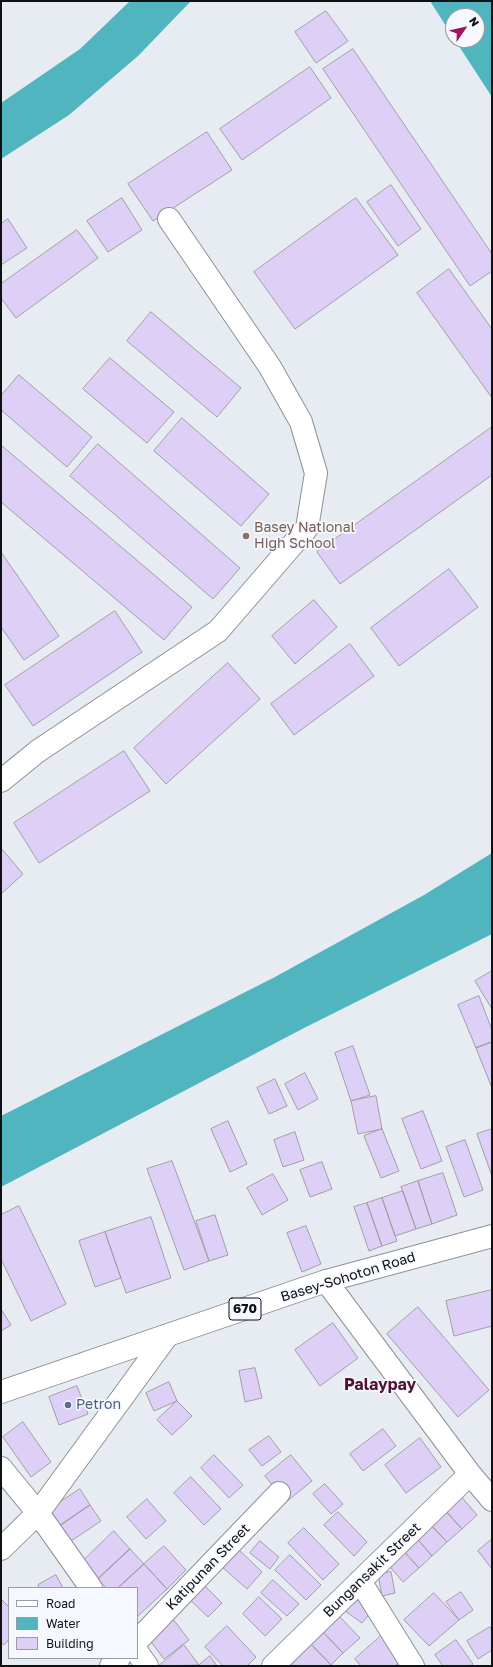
<!DOCTYPE html>
<style>
body{margin:0}
#map{position:relative;width:493px;height:1667px;overflow:hidden;background:#e7ebf2;font-family:"Golos Text",sans-serif}
canvas{display:block}
.frame{position:absolute;inset:0;border:2px solid #0f1113;pointer-events:none}
.legend{position:absolute;left:8px;top:1587px;width:130px;height:72px;box-sizing:border-box;background:#f5f8fe;border:1px solid #999ca0;margin:0;padding:5px 7px;list-style:none;font-size:12px;color:#0f1113}
.legend li{display:flex;align-items:center;gap:8px;height:20px}
.legend b{width:20px;border:1px solid #999ca0}
.north{position:absolute;left:445px;top:8px;width:40px;height:40px;box-sizing:border-box;background:#f5f8fe;border:1px solid #999ca0;border-radius:50%;rotate:56deg;font-size:11px;font-weight:700;line-height:16px;text-align:center;color:#0f1113}
.north::after{content:'';display:block;margin:auto;width:14px;height:18px;background:#a2155c;clip-path:polygon(50% 0,100% 100%,50% 72%,0 100%)}
</style>
<div id="map">
<canvas width="493" height="1667"></canvas>
<div class="frame"></div>
<ul class="legend">
<li><b style="height:5px;background:#fff"></b>Road</li>
<li><b style="height:11px;background:#51b5bf"></b>Water</li>
<li><b style="height:11px;background:#decff7"></b>Building</li>
</ul>
<div class="north">N</div>
</div>
<script>
const ctx = document.querySelector('canvas').getContext('2d');
ctx.lineJoin = 'round';
function fill(path, color) { ctx.fillStyle = color; ctx.fill(path, 'evenodd'); }
function trace(path, color, width, dash) { ctx.strokeStyle = color; ctx.lineWidth = width; ctx.lineCap = dash ? 'butt' : 'round'; ctx.setLineDash(dash || []); ctx.stroke(path); }
function drawText(font, color, halo, rows, align = 'center') {
  ctx.font = font + ' "Golos Text",sans-serif'; ctx.lineWidth = 3.5; ctx.setLineDash([]); ctx.textBaseline = 'middle'; ctx.strokeStyle = halo; ctx.fillStyle = color; for (const [text, x, y, turn = 0] of rows) {
    ctx.save(); ctx.translate(x, y); ctx.rotate((+turn || 0) * Math.PI / 180); ctx.textAlign = isNaN(turn) ? turn : align; if (halo) ctx.strokeText(text, 0, 0); ctx.fillText(text, 0, 0); ctx.restore();
  }
}
fill(new Path2D(`
 M130,1H191L138,56L69,115L1,159V103L80,49Z
 M430,1H492V97L455,40H477V16H453V37Z
 M492,853V934L304,1028L1,1187V1116L275,977L424,895Z`), '#51b5bf');
const building = new Path2D(`
 M326,11L348,41L316,63L295,32Z
 M353,49L492,254V271L470,286L323,69Z
 M310,67L331,98L242,160L220,129Z
 M207,132L232,170L153,221L128,184Z
 M391,185L421,229L398,246L367,202Z
 M122,198L142,230L108,252L87,221Z
 M356,198L398,255L295,329L254,272Z
 M8,219L27,248L1,265V224Z
 M77,230L98,258L16,318L1,298V284Z
 M449,269L492,329V398L417,293Z
 M151,312L241,388L217,417L127,341Z
 M110,358L174,412L147,443L83,389Z
 M19,375L92,437L67,467L1,410V396Z
 M182,418L269,494L241,526L154,451Z
 M492,427V475L340,584L317,552Z
 M98,444L240,568L213,599L70,476Z
 M1,445L192,607L164,640L1,502Z
 M1,552L59,636L24,660L1,627Z
 M449,569L478,607L399,666L371,628Z
 M314,600L337,627L295,664L272,636Z
 M115,611L142,652L33,726L5,685Z
 M350,644L374,676L294,735L271,704Z
 M228,663L260,699L166,784L134,748Z
 M124,751L150,791L39,863L14,823Z
 M1,848L23,874L1,894Z
 M492,971V1009L475,981Z
 M479,996L492,1030V1042L476,1048L458,1005Z
 M492,1042V1088L476,1048Z
 M353,1046L370,1095L351,1101L335,1053Z
 M305,1073L318,1099L298,1110L285,1084Z
 M275,1079L287,1106L269,1114L257,1088Z
 M376,1096L382,1129L358,1134L351,1101Z
 M423,1111L442,1161L421,1169L402,1119Z
 M228,1121L247,1164L230,1172L211,1129Z
 M382,1129L399,1171L381,1178L364,1136Z
 M492,1129V1176L477,1134Z
 M295,1132L304,1160L283,1167L274,1140Z
 M465,1140L483,1190L464,1197L446,1147Z
 M172,1161L209,1261L184,1270L147,1169Z
 M322,1162L332,1189L310,1197L300,1170Z
 M443,1173L457,1215L432,1224L418,1181Z
 M273,1174L288,1200L262,1215L247,1188Z
 M418,1181L432,1224L416,1229L401,1187Z
 M403,1191L416,1229L395,1236L382,1198Z
 M382,1198L397,1241L382,1246L367,1203Z
 M367,1203L382,1246L369,1251L354,1207Z
 M19,1206L66,1304L31,1321L1,1259V1215Z
 M215,1215L228,1255L209,1261L196,1221Z
 M151,1217L171,1278L126,1293L105,1232Z
 M306,1226L321,1264L302,1272L287,1233Z
 M105,1232L121,1278L95,1287L79,1241Z
 M492,1290V1326L454,1336L446,1301Z
 M418,1307L489,1390L458,1417L387,1334Z
 M1,1309L11,1325L1,1331Z
 M333,1323L358,1358L320,1386L295,1350Z
 M255,1368L262,1398L245,1402L239,1371Z
 M169,1382L177,1401L154,1411L146,1393Z
 M77,1386L88,1414L59,1425L49,1397Z
 M177,1401L192,1416L172,1435L157,1420Z
 M23,1422L51,1462L31,1477L3,1437Z
 M383,1429L396,1446L363,1471L350,1454Z
 M269,1436L281,1452L262,1466L249,1450Z
 M420,1438L441,1467L406,1493L385,1465Z
 M214,1455L243,1485L229,1498L201,1468Z
 M291,1455L312,1481L286,1502L265,1476Z
 M191,1477L221,1509L204,1525L174,1493Z
 M325,1484L343,1504L331,1514L313,1494Z
 M80,1489L90,1505L58,1527L47,1511Z
 M459,1494L477,1515L462,1529L443,1508Z
 M147,1499L166,1521L146,1539L127,1517Z
 M90,1505L101,1521L68,1543L58,1527Z
 M443,1508L462,1529L447,1542L428,1522Z
 M338,1512L367,1542L354,1556L324,1525Z
 M428,1522L447,1542L432,1556L414,1535Z
 M304,1528L339,1564L323,1580L288,1543Z
 M114,1531L130,1549L98,1579L82,1562Z
 M414,1535L432,1556L419,1568L400,1547Z
 M492,1539V1569L478,1551Z
 M260,1541L279,1557L270,1569L250,1553Z
 M164,1546L186,1570L167,1589L144,1564Z
 M400,1547L419,1568L403,1582L385,1561Z
 M237,1548L262,1572L247,1589L221,1566Z
 M130,1549L144,1564L118,1588H106L98,1579Z
 M290,1555L321,1585L306,1600L275,1570Z
 M144,1564L167,1589L137,1617V1588H118Z
 M391,1572L395,1593L382,1596L378,1574Z
 M56,1575L63,1588H39L38,1585Z
 M198,1579L222,1603L208,1617L184,1594Z
 M273,1580L299,1604L287,1616L261,1593Z
 M461,1592L473,1610L459,1620L446,1602Z
 M434,1593L459,1620L429,1646L404,1620Z
 M259,1597L282,1619L265,1636L243,1614Z
 M355,1598L372,1611L362,1623L345,1611Z
 M1,1599L9,1607V1639L4,1645L1,1642Z
 M339,1616L360,1638L343,1653L323,1632Z
 M173,1619L189,1640L164,1659L148,1638Z
 M227,1626L256,1657L247,1666H223L205,1647Z
 M490,1627L492,1631V1650L478,1659L467,1641Z
 M323,1632L343,1653L331,1665L310,1643Z
 M382,1635L403,1659L395,1666H361L355,1659Z
 M456,1640L473,1664L470,1666H443L435,1655Z
 M310,1643L331,1665L330,1666H292L290,1663Z
 M184,1645L199,1665L161,1666L160,1665Z
 M210,1656L217,1666H198Z`);
fill(building, '#decff7');
trace(building, '#a19ea6', 1);
const minor = new Path2D(`
 M1,781L38,751L218,631L307,528L316,473L301,422L270,367L169,219
 M326,1281L470,1474L492,1500
 M1,1468L38,1513L91,1588
 M1,1549L38,1513L167,1336
 M360,1581L413,1666
 M137,1641L279,1493
 M137,1652L147,1666
 M111,1666L119,1658
 M273,1666L470,1474`);
const major = new Path2D(`
 M1,1392L326,1281L492,1236`);
trace(minor, '#8d9198', 24);
trace(major, '#8d9198', 24);
trace(minor, '#fff', 22);
trace(major, '#fff', 22);
for (const [x, y, r, color] of [
 [246,536,4,"#8d6e63"],
 [68,1405,4,"#5c6f8a"]
]) { const dot = new Path2D(); dot.arc(x, y, r, 0, 2 * Math.PI); ctx.fillStyle = color; ctx.fill(dot); trace(dot, '#f5f8fe', 1.5); }
for (const [x, y, w] of [
 [245,1309,32]
]) { const box = new Path2D(); box.roundRect(x - w / 2, y - 11, w, 22, 3); ctx.fillStyle = '#f5f8fe'; ctx.fill(box); trace(box, '#0f1113', 1); }
drawText('bold 13px', '#0f1113', null, [
 ["670",245,1309]
]);
drawText('14px', '#785e54', '#f5f8fe', [
 ["Basey National",254,528],
 ["High School",254,544]
], 'left');
drawText('14px', '#0f1113', '#f5f8fe', [
 ["Basey-Sohoton Road",348,1277,-17],
 ["Katipunan Street",208,1567,-46],
 ["Bungansakit Street",372,1570,-44]
]);
drawText('14px', '#4e5e75', '#f5f8fe', [
 ["Petron",76,1405]
], 'left');
drawText('bold 16px', '#531230', '#f5f8fe', [
 ["Palaypay",380,1385]
]);
</script>
